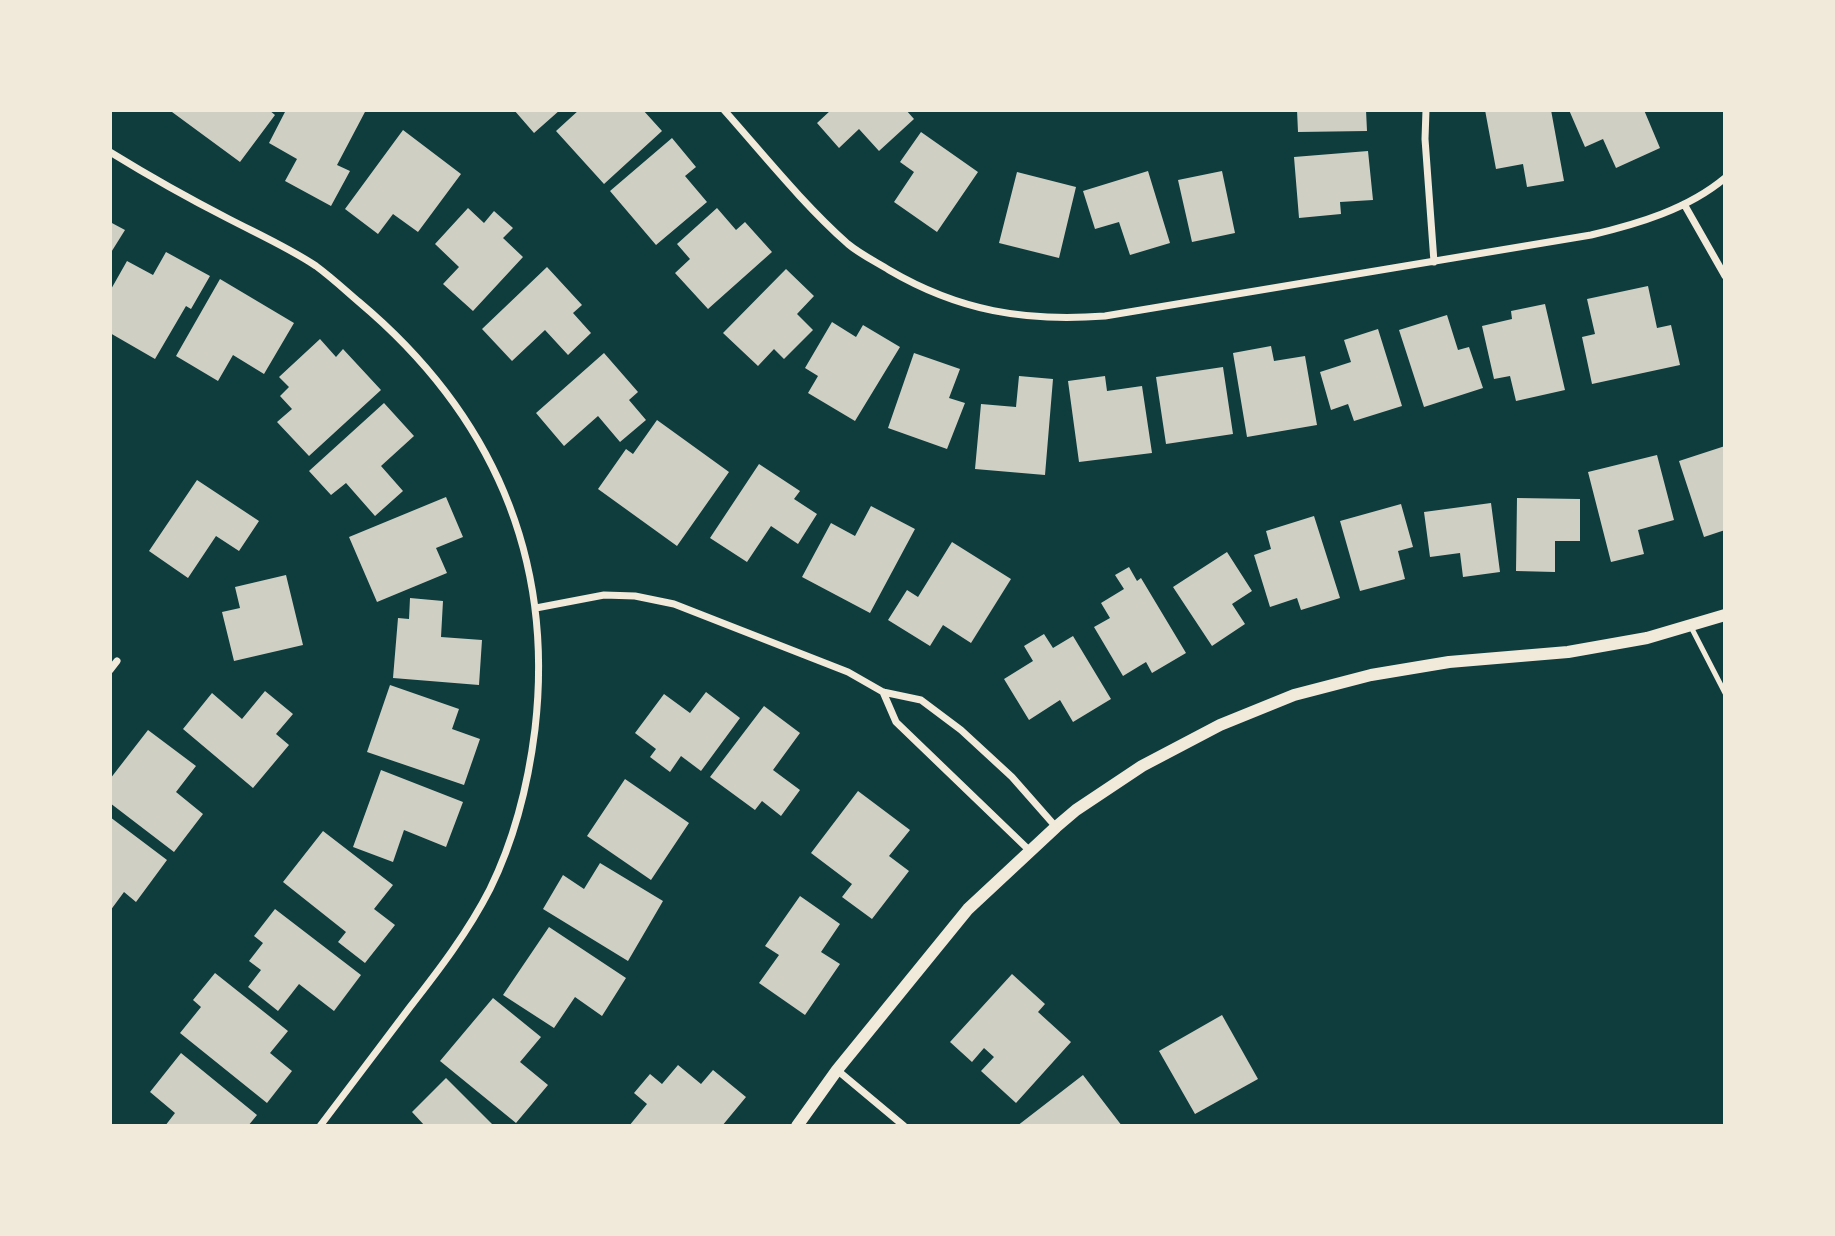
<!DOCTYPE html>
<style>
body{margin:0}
#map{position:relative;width:1835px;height:1236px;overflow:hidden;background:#0f3d3e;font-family:Rubik,sans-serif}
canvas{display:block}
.frame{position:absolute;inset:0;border:112px solid #f1e9da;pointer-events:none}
</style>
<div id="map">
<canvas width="1835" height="1236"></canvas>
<div class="frame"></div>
</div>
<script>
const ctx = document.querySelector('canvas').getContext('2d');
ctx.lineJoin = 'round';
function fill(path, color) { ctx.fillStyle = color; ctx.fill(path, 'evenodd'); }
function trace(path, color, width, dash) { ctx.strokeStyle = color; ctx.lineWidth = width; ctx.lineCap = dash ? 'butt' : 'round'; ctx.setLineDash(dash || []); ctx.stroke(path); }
fill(new Path2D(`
 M174,110H269L275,115L240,162L172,112Z
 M286,110H366L337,165L350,171L331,206L285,181L297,159L269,143Z
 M514,110H560L534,133Z
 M579,110H643L662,131L604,184L556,131Z
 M831,110H906L914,119L879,151L859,129L839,148L817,123Z
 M1297,110H1366L1367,131L1298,132Z
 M1485,110H1551L1564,181L1527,187L1523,164L1496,169Z
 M1569,110H1644L1660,148L1616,168L1603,139L1585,147Z
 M403,130L461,174L418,232L393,214L378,234L345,209Z
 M921,132L978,172L937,232L894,202L914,172L900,162Z
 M672,138L696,167L685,176L707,202L656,245L610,191Z
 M1368,151L1373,200L1340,202L1341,214L1299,218L1294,157Z
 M1148,171L1170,243L1130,255L1119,222L1095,229L1083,191Z
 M1222,171L1235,233L1192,242L1178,180Z
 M1017,172L1076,187L1059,258L999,243Z
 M468,208L484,223L494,211L513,228L503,238L523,257L473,311L443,284L459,267L435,244Z
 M717,208L736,230L745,222L772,252L708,309L675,273L690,259L677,244Z
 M110,222L125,230L110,254Z
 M166,252L210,276L191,309L186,306L155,359L110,333V291L127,261L153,275Z
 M547,267L582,305L573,313L591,333L568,355L545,330L512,361L482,329Z
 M786,269L814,296L797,314L813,330L784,359L774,349L758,366L723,333Z
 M220,279L294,323L264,374L233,355L218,381L176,356Z
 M1648,286L1657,328L1671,325L1680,365L1592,384L1582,337L1595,334L1587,299Z
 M1545,304L1565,390L1516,401L1510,376L1494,379L1482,326L1512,319L1511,311Z
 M1447,315L1458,350L1469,347L1483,388L1424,407L1399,330Z
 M832,322L856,337L863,325L900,347L855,421L808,393L818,376L805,368Z
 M1378,329L1402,406L1354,421L1348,404L1331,410L1320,372L1351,362L1344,340Z
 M320,339L336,357L343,349L381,390L309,456L277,422L292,409L280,396L289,387L279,377Z
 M1271,346L1274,361L1305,356L1317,425L1247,437L1233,353Z
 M604,353L638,392L629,400L646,420L620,442L598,416L564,446L536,413Z
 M914,353L960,369L949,398L965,403L947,449L888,428Z
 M1223,367L1233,434L1166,444L1156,377Z
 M1019,376L1053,379L1045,475L975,469L981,404L1016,407Z
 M1105,376L1107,391L1142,386L1152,453L1079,462L1068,381Z
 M384,403L414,436L381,466L403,491L375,516L346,483L331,495L309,471Z
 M657,420L729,472L677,546L598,489L626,449L633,454Z
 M1725,446V530L1704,537L1679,461Z
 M1657,455L1674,520L1638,530L1644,554L1611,562L1588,472Z
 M759,464L800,491L794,499L817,514L798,544L771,526L747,562L710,538Z
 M197,480L259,521L239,551L216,536L188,578L149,551Z
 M446,497L463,537L436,548L447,573L377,602L349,537Z
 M1517,498L1580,499V541H1555V572L1516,571Z
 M1491,503L1500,572L1463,577L1460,553L1430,557L1424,512Z
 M1401,504L1413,547L1398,551L1405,579L1360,591L1340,521Z
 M871,506L915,529L870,613L802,577L831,523L855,536Z
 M1314,516L1340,598L1301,610L1297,598L1270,607L1254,555L1271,549L1266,531Z
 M952,542L1011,579L971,643L943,625L930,646L888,620L907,590L918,597Z
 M1227,552L1252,591L1232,604L1245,624L1212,646L1173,587Z
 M1129,567L1137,581L1141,578L1186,653L1152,673L1146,662L1123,676L1094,627L1110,618L1101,603L1124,589L1115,575Z
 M286,575L303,645L234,661L222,612L240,608L235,587Z
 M410,598L443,601L441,637L482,640L479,685L393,678L398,618L409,619Z
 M1044,634L1053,648L1073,636L1111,699L1073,722L1060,700L1029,720L1004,679L1033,661L1024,646Z
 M390,685L459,709L452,729L480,739L464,785L367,752Z
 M265,691L293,714L276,734L289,745L253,788L183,729L212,693L242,719Z
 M706,692L740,718L701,771L681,756L670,772L650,757L656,749L635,733L664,694L690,713Z
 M764,706L800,733L773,770L800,790L781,816L762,801L755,810L710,777Z
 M148,730L196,766L176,792L203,814L174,852L110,803V779Z
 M381,770L463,802L446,847L404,830L393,862L353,847Z
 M625,779L689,823L651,880L587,836Z
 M858,791L910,830L889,856L909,871L872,919L842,897L852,884L811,853Z
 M110,817L167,860L136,902L124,892L110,911Z
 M323,831L393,885L374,909L395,925L365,963L338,942L346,932L283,882Z
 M600,863L663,901L628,961L543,909L563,875L584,889Z
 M800,896L840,924L821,952L840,964L805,1015L759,983L779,955L765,946Z
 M275,909L361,975L334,1011L299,984L278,1011L248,987L261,970L249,961L263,943L254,936Z
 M549,927L626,978L602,1016L575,997L554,1028L503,995Z
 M215,973L288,1031L270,1053L292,1071L267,1103L180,1033L201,1007L193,1000Z
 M1012,974L1045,1004L1038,1012L1071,1042L1016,1103L981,1071L994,1057L984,1048L972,1062L950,1042Z
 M493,998L541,1037L520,1062L548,1085L516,1123L440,1061Z
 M1222,1015L1258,1079L1195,1114L1159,1051Z
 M181,1053L257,1115L248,1126H165L175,1113L150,1092Z
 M678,1065L701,1084L713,1070L746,1097L722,1126H629L647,1104L634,1093L650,1074L662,1084Z
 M1083,1075L1122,1126H1017Z
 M446,1078L494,1126H425L412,1112Z`), '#cfcfc3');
trace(new Path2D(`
 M1690,625L1725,693`), '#f1e9da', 5);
trace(new Path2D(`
 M724,110C764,155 803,204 848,244C860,254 876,262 889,270C959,311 1025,322 1105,316L1591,235C1638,224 1688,209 1725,178
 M1426,110L1425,139L1434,262
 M110,152C149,176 188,198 229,219C258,234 289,248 316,266C331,277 345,290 359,302C491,413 555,556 535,729C528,786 515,838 490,889C468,932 439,970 410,1007C380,1047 350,1086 320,1126
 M1684,204L1725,276
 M536,608L604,595L635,596L674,604L848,672L883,692L921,700L961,730L1012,777L1056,827
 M110,670L117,661
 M883,692L896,722L1030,851
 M837,1070L904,1126`), '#f1e9da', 7);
trace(new Path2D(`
 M797,1126L837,1070L968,909L1056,827L1076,810L1142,766L1220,725L1294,695L1371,675L1449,662L1568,652L1647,638L1725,615`), '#f1e9da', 12);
</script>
